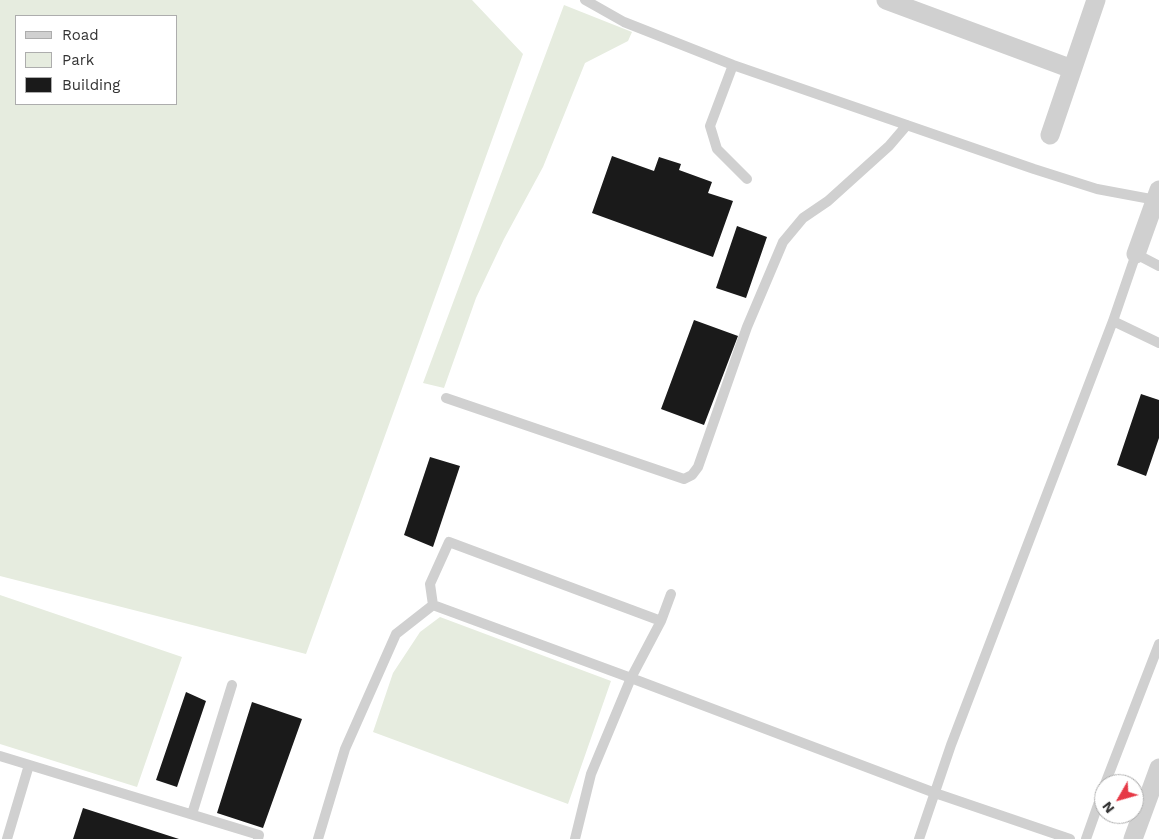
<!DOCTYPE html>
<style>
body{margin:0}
#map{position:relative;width:1159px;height:839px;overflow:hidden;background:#fff;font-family:"Work Sans",sans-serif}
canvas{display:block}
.legend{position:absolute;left:15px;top:15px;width:162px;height:90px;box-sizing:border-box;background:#fff;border:1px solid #adadad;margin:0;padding:6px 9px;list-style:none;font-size:15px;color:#333}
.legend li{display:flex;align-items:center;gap:10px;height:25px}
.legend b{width:25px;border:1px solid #adadad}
.north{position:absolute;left:1094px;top:774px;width:50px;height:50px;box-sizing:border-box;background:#fff;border:1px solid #adadad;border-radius:50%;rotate:232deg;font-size:14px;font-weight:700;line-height:20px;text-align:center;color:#333}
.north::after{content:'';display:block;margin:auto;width:18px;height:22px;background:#e63946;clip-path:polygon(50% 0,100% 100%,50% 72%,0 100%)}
</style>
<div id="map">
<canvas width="1159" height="839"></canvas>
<ul class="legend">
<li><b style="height:6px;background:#d0d0d0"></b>Road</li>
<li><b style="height:14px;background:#e6ecdf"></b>Park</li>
<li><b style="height:14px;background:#1a1a1a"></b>Building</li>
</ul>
<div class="north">N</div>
</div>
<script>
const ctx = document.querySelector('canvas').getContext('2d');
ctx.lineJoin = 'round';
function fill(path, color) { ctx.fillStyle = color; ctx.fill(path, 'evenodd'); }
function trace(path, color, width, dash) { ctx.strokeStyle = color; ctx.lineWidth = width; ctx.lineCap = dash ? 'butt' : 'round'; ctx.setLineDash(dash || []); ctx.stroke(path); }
fill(new Path2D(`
 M0,0H472L523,54L306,654L0,576ZM176,16V104H16V16Z
 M564,5L632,32L628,41L585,63L543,167L504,239L476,298L444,388L423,383Z
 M0,595L182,657L137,787L0,744Z
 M440,617L611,681L568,804L373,732L393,673L420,632Z`), '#e6ecdf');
fill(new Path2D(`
 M612,156L654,171L659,157L681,164L679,170L712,182L708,193L733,201L713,257L592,213Z
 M737,226L767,237L746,298L716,288Z
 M694,320L738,336L704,425L661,409Z
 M1141,394L1159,400V438L1146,476L1117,465Z
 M430,457L460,466L433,547L404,535Z
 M186,692L206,701L177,787L156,780Z
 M252,702L302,719L263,828L217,813Z
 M83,808L179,839H73Z`), '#1a1a1a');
trace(new Path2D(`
 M585,0L624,22L733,65L1034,169L1097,189L1156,200
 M733,65L710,126L717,149L747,179
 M1113,321L1159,343
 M446,398L684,479L692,475L698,467L747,327L783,242L803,218L828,201L889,146L907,125
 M433,605L430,584L449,542L661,621
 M0,756L259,835L258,839
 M1105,784L1159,644
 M192,814L232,685
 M7,839L29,765
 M318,839L345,749L396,634L433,605L631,678L661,621L671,594
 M575,839L591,774L631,678L935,793L1070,839
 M919,839L951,745L1113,321L1136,254L1159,266
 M1086,839L1104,788`), '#d0d0d0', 10);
trace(new Path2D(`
 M886,0L1072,69
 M1050,135L1096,0
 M1136,254L1159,190
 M1133,839L1159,768`), '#d0d0d0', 19);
</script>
